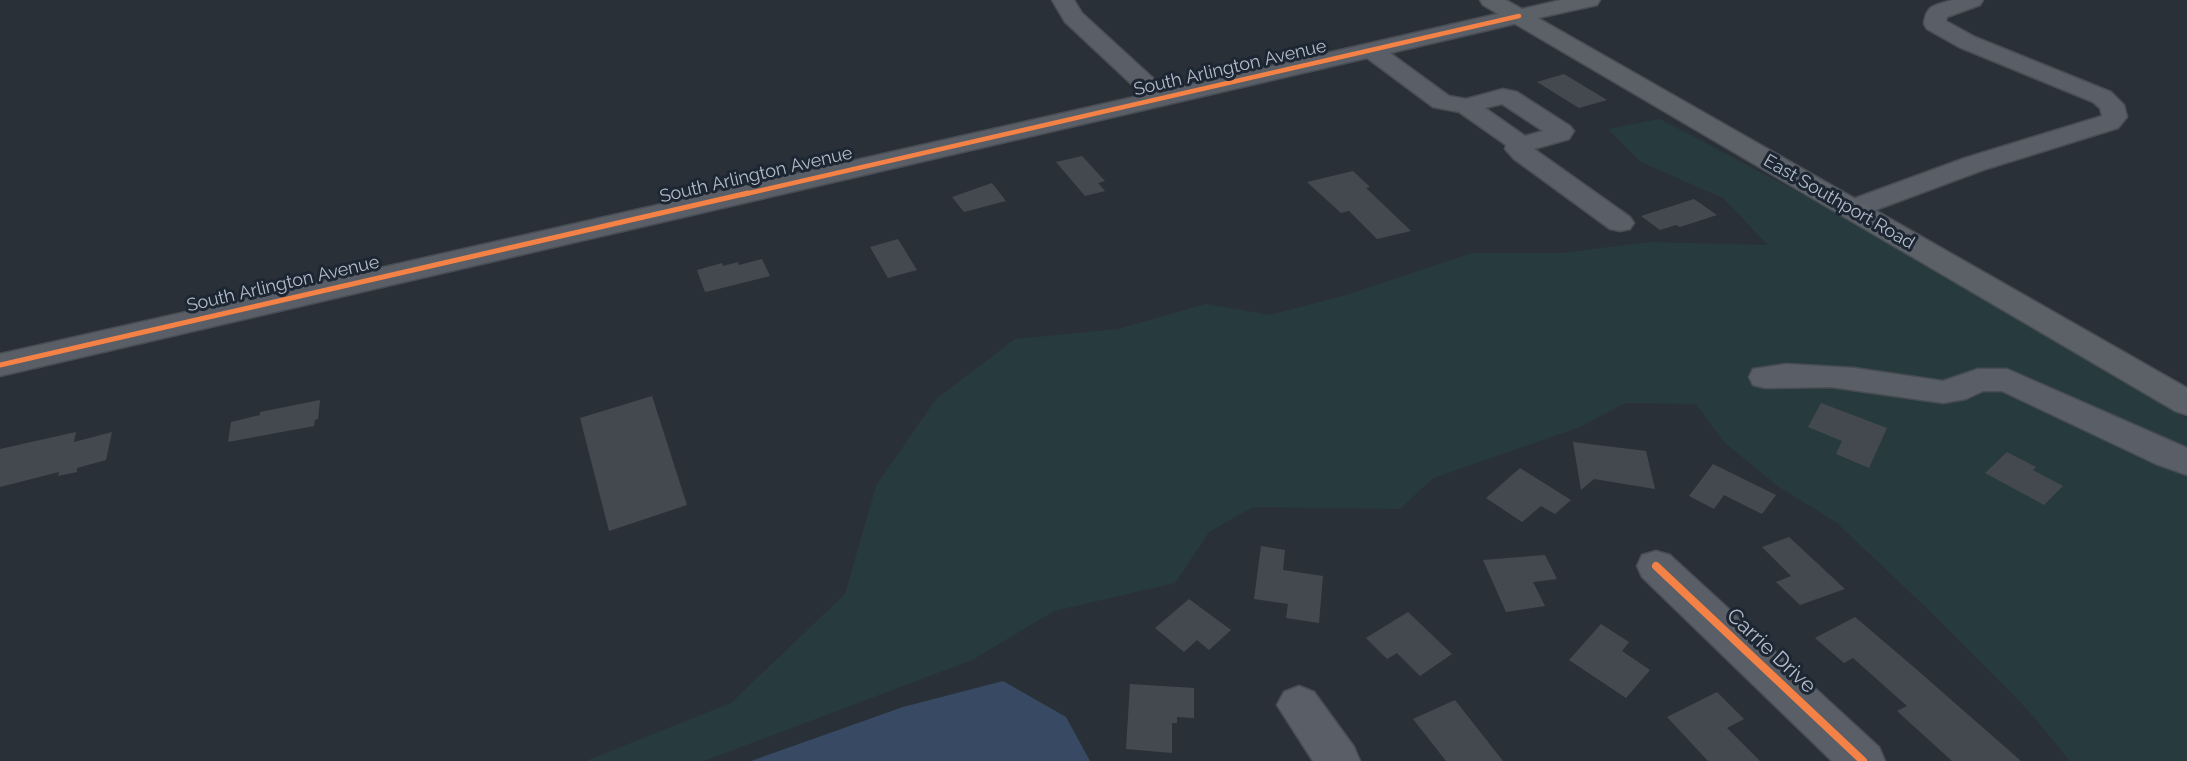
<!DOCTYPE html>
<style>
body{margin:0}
canvas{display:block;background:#2a3038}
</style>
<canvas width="2187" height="761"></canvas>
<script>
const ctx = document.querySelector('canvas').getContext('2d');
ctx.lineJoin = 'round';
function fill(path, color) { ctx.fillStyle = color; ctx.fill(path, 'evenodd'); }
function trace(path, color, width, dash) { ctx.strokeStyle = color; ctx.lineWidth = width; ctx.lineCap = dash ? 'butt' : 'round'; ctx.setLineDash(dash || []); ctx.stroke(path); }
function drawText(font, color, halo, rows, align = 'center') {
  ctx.font = font + ' Raleway,sans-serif'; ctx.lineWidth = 6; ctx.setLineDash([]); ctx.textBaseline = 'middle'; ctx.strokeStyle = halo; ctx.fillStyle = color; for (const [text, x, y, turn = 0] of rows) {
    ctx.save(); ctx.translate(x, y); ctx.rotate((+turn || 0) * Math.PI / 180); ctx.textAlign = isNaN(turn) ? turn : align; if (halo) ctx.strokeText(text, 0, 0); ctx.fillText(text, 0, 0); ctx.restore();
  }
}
fill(new Path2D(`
 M1660,119L1907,250L2187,419V761H2070L2028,710L1932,613L1836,522L1779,487L1725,443L1696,404L1625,403L1580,427L1433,478L1400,509L1253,507L1209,532L1175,583L1054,611L972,660L704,761H586L731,703L845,594L876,486L936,399L1015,339L1118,329L1206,304L1270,315L1346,295L1472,253H1561L1649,242L1768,245L1723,198L1641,162L1608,129Z`), '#273a3e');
fill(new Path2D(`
 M1003,681L1066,717L1090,761H751L903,707Z`), '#384963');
fill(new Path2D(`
 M1564,74L1607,100L1579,108L1537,82Z
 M1082,156L1105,181L1098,183L1105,191L1085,196L1056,162Z
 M1353,171L1370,187L1366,188L1411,231L1377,239L1349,211L1341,213L1307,182Z
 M992,183L1006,201L964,212L952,197Z
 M1694,199L1717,215L1680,227L1676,225L1660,230L1641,216Z
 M898,239L917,270L888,278L870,247Z
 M762,259L770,276L714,290L705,292L697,270L722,263L723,266L738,262L739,265Z
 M652,396L687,505L609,531L580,418Z
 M320,400L318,419L315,420L314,426L228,442L231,422L260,415V412Z
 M1821,403L1887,428L1869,468L1836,454L1842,441L1808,427Z
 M76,432L74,442L112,432L106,460L77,468V472L58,476L59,472L0,487V449Z
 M1573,442L1646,451L1655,489L1594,479L1581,490Z
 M2007,452L2036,467L2033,470L2063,486L2044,505L1985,473Z
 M1713,464L1776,495L1762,514L1724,495L1714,509L1689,496Z
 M1520,468L1571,500L1555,514L1541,506L1522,522L1486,498Z
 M1789,537L1845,589L1800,605L1776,582L1791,576L1762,547Z
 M1261,546L1285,550L1283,570L1323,576L1319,623L1286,618L1288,604L1254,599Z
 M1545,555L1557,579L1533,582L1545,606L1506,612L1483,560Z
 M1189,599L1231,630L1209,650L1197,640L1184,652L1155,628Z
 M1408,612L1452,654L1420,676L1397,653L1387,659L1366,638Z
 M1855,617L1916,669L2021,761H1952L1897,711L1907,706L1853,658L1844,663L1815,638Z
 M1601,624L1629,642L1622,651L1650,670L1626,698L1569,660Z
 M1130,684L1194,688V718L1177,717V723H1172V753L1126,749Z
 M1717,692L1744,719L1727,728L1760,761H1708L1667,717Z
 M1455,700L1503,761H1446L1413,719Z`), '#444950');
const minor = new Path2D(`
 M1052,0H1074L1082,13L1166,90L1519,9L1527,11L1530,16L1527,21L1390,53L1449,96L1466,99L1503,89L1517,92L1570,126L1574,131L1569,139L1534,149L1630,217L1634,223L1630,229L1620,231L1610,229L1514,159L1505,149L1506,145L1459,112L1433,107L1367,58L0,376V354L1143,95L1065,22ZM1502,104L1543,131L1525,136L1485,108Z
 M1952,0H1983L1980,5L1947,17L1946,21L1975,37L2111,92L2124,105L2127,117L2118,128L1983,170L1862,215L1852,217L1842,215L1838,209L1842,203L1965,158L2102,116L2100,108L2093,102L1959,47L1927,29L1924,24C1926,4 1935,6 1952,0Z
 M1786,364L1854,368L1943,381L1978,369H2007L2187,448V475L2156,464L2002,391H1983L1966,399L1943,403L1831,387L1765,388L1753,385L1749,377L1753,369Z
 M1656,551L1670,555L1879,747L1885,761H1832L1642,577L1637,566L1642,555Z
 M1299,686L1314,692L1354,747L1360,761H1313L1277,705L1284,692Z`);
const major = new Path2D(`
 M1480,0H1506L1522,9L1561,0H1600L1597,5L1538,18L2187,388V415L2175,411L1483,5Z`);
trace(minor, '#484c53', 3);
trace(major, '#484c55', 3);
fill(minor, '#5a5e66');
fill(major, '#5c6168');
trace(new Path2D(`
 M741,195L1519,16`), '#f48246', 4.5);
trace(new Path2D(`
 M0,365L748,193`), '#f48246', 5);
trace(new Path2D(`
 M1656,566L1863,761`), '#f48246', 8);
drawText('18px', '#b4bcc9', '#1d2633', [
 ["South Arlington Avenue",1230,68,-13],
 ["South Arlington Avenue",756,175,-13],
 ["East Southport Road",1839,202,30],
 ["South Arlington Avenue",283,284,-13]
]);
drawText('21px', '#b4bcc9', '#1d2633', [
 ["Carrie Drive",1771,651,43]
]);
</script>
